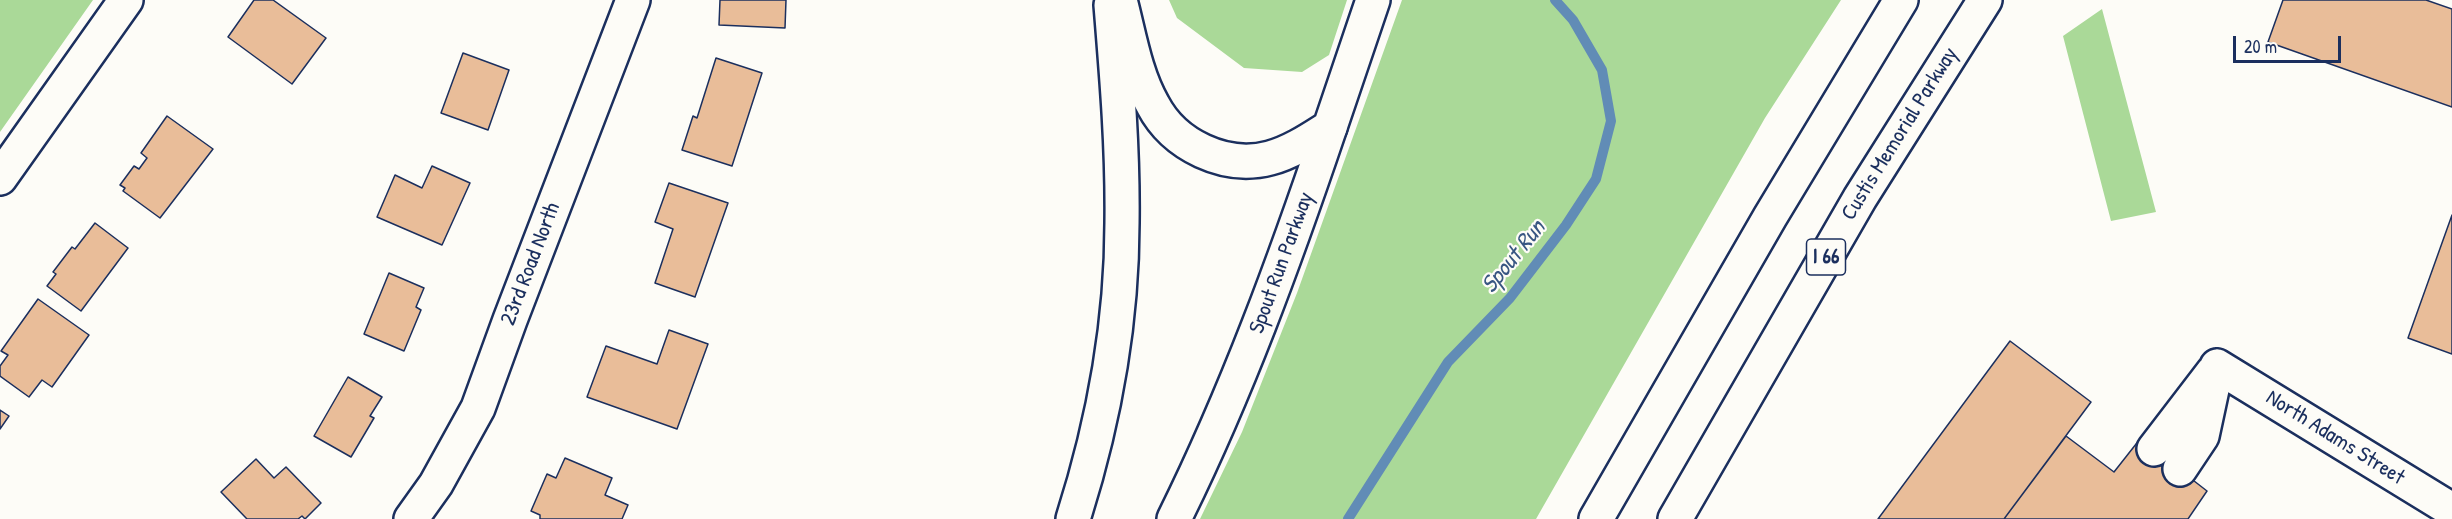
<!DOCTYPE html>
<style>
body{margin:0}
#map{position:relative;width:2452px;height:519px;overflow:hidden;background:#fdfcf7;font-family:"Patrick Hand",sans-serif}
canvas{display:block}
.scale{position:absolute;left:2233px;top:36px;width:108px;height:27px;box-sizing:border-box;border:3px solid #1b2f5e;border-top:0;padding-left:8px;font-size:18px;line-height:21px;white-space:nowrap;color:#1b2f5e;-webkit-text-stroke:4px #fdfcf7;paint-order:stroke}
</style>
<div id="map">
<canvas width="2452" height="519"></canvas>
<div class="scale">20 m</div>
</div>
<script>
const ctx = document.querySelector('canvas').getContext('2d');
ctx.lineJoin = 'round';
function fill(path, color) { ctx.fillStyle = color; ctx.fill(path, 'evenodd'); }
function trace(path, color, width, dash) { ctx.strokeStyle = color; ctx.lineWidth = width; ctx.lineCap = dash ? 'butt' : 'round'; ctx.setLineDash(dash || []); ctx.stroke(path); }
function drawText(font, color, halo, rows, align = 'center') {
  ctx.font = font + ' "Patrick Hand",sans-serif'; ctx.lineWidth = 4.5; ctx.setLineDash([]); ctx.textBaseline = 'middle'; ctx.strokeStyle = halo; ctx.fillStyle = color; for (const [text, x, y, turn = 0] of rows) {
    ctx.save(); ctx.translate(x, y); ctx.rotate((+turn || 0) * Math.PI / 180); ctx.textAlign = isNaN(turn) ? turn : align; if (halo) ctx.strokeText(text, 0, 0); ctx.fillText(text, 0, 0); ctx.restore();
  }
}
fill(new Path2D(`
 M0,0H93L0,132Z
 M1169,0H1347L1329,55L1302,72L1244,68L1177,18Z
 M1402,0H1841L1765,118L1536,519H1200L1242,432L1297,293Z
 M2102,9L2156,212L2111,221L2063,36Z`), '#aad998');
trace(new Path2D(`
 M1348,519L1448,362L1510,298L1566,225L1596,179L1611,121L1602,70L1573,20L1555,0`), '#618cb6', 10);
const building = new Path2D(`
 M254,0H273L326,38L292,84L228,37Z
 M720,0H786L785,28L719,25Z
 M2283,0H2426L2452,9V107L2268,42Z
 M463,53L509,70L488,130L441,113Z
 M716,58L762,73L732,166L682,150L693,116L697,118Z
 M167,116L213,149L160,218L123,191L125,188L120,185L134,166L139,169L147,158L141,153Z
 M432,166L470,183L442,245L377,217L395,175L422,188Z
 M669,183L728,203L695,297L655,283L673,229L655,222Z
 M2452,215V354L2408,338Z
 M95,223L128,248L81,311L47,286L56,274L53,272L72,247L75,249Z
 M389,273L424,288L416,307L421,310L404,351L364,334Z
 M38,299L89,335L52,387L42,380L29,397L0,376V366L8,355L1,351Z
 M669,330L708,344L677,429L587,397L606,346L657,364Z
 M2010,341L2091,402L2004,519H1878Z
 M348,377L382,397L370,416L374,418L351,457L314,436Z
 M0,410L9,416L0,429Z
 M2066,436L2114,472L2140,439L2207,491L2188,519H2004Z
 M565,458L612,478L605,495L628,505L622,519H540V515L531,511L547,474L556,478Z
 M256,459L274,478L286,467L321,503L305,519L302,516L298,519H247L221,492Z`);
fill(building, '#e9bd99');
trace(building, '#1b2f5e', 1.5);
const minor = new Path2D(`
 M0,178L126,0
 M2217,366L2452,510
 M2154,449L2213,372
 M2180,469L2202,436L2217,366
 M411,519L436,484L478,408L510,320L633,0`);
const major = new Path2D(`
 M1073,519C1103,425 1122,322 1122,223C1123,150 1117,78 1111,5
 M1174,519C1237,392 1285,260 1330,127`);
const highway = new Path2D(`
 M1120,0C1129,34 1135,74 1153,105C1174,145 1225,170 1270,158C1292,152 1311,139 1330,127L1373,0
 M1596,519L1770,217L1901,0
 M1675,519L1860,198L1985,0`);
trace(minor, '#1b2f5e', 38);
trace(major, '#1b2f5e', 38);
trace(highway, '#1b2f5e', 38);
trace(minor, '#fdfcf7', 33);
trace(major, '#fdfcf7', 33);
trace(highway, '#fdfcf7', 33);
for (const [x, y, w] of [
 [1826,257,39]
]) { const box = new Path2D(); box.roundRect(x - w / 2, y - 18, w, 36, 4.5); ctx.fillStyle = '#fdfcf7'; ctx.fill(box); trace(box, '#1b2f5e', 1.5); }
drawText('bold 21px', '#1b2f5e', null, [
 ["I 66",1826,257]
]);
drawText('22px', '#1b2f5e', '#fdfcf7', [
 ["Custis Memorial Parkway",1900,134,-58],
 ["Spout Run Parkway",1282,263,-70],
 ["23rd Road North",531,264,-69],
 ["North Adams Street",2335,438,32]
]);
drawText('italic 24px', '#385682', '#fdfcf7', [
 ["Spout Run",1514,257,-51]
]);
</script>
